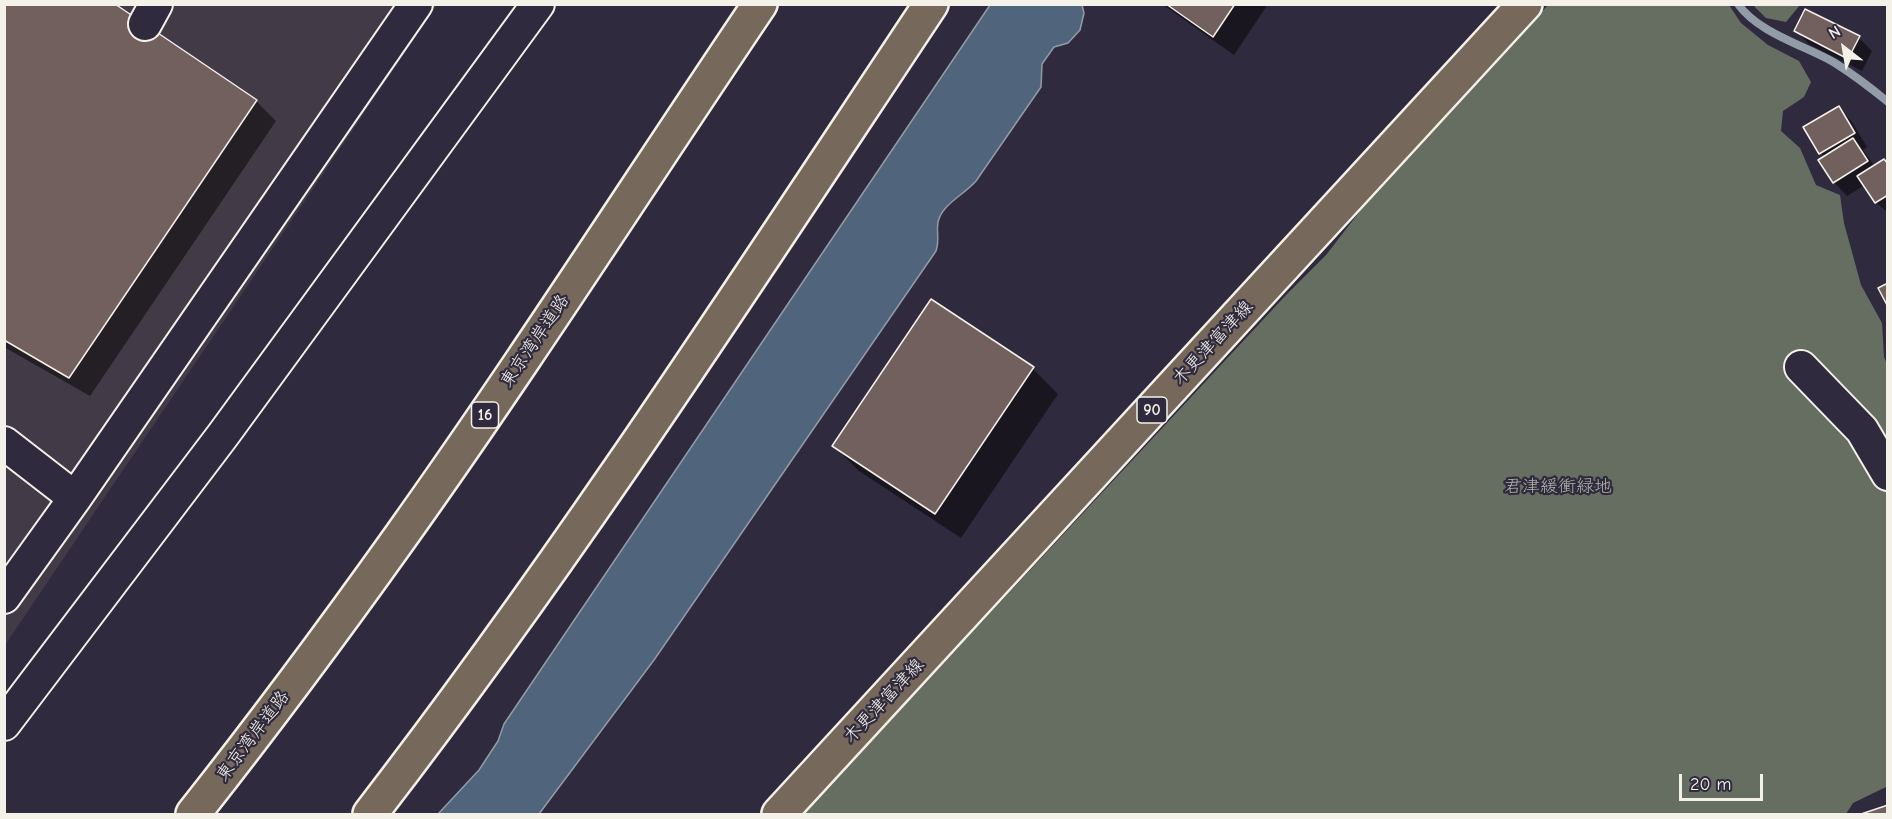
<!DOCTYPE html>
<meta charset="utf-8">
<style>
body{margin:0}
#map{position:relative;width:1892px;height:819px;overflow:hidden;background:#2f2a3d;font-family:"Comic Neue",sans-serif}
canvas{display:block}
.frame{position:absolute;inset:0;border:6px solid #f4f1e8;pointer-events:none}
.north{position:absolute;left:1814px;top:18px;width:60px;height:60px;-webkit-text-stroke:4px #2f2a3d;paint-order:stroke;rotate:329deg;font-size:16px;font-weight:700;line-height:24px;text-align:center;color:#f4f1e8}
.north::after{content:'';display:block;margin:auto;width:21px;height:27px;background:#f4f1e8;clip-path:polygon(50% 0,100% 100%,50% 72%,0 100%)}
.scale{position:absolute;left:1679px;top:774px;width:84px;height:27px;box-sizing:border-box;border:3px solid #f4f1e8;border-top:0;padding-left:8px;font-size:18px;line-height:21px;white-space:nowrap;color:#f4f1e8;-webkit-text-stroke:4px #2f2a3d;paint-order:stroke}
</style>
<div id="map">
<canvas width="1892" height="819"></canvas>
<div class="frame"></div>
<div class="north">N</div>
<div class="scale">20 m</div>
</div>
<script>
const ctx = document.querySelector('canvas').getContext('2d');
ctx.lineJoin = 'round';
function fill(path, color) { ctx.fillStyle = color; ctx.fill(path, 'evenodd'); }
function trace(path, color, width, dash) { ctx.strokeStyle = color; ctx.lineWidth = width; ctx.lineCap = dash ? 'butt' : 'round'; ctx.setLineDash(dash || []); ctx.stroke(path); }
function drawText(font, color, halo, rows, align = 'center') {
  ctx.font = font + ' "Comic Neue","Klee One",sans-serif'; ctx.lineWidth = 4.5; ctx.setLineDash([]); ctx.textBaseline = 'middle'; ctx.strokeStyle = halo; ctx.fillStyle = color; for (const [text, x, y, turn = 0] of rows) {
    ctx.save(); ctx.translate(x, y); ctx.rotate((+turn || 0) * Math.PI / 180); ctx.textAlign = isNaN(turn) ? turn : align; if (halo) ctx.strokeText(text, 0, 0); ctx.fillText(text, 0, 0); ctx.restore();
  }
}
fill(new Path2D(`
 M5,5H437L5,645Z`), '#433a47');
fill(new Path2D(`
 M1548,5H1729L1741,23L1768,45L1799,61L1811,82L1804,97L1783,111L1781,131L1800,148L1816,185L1840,195L1844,223L1861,285L1882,323L1884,357L1887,364L1886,787L1853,803L1846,814H803L1286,295L1326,255L1377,189L1431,130Z
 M1753,5H1800L1786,22L1766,18Z`), '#656e61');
const water = new Path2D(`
 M990,5H1082L1084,13L1080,30L1068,43L1054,47L1042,64L1041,87L976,181C964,195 942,204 938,222C936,233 940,239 936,251L654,660L539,814H438L479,770L498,741L504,724Z`);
fill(water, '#50647b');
trace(water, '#929ca7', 1.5);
fill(new Path2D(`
 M4,4L256,101L276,121L90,396L4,347Z
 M1162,4H1268L1234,55Z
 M1796,30L1859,38L1872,51L1862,71L1809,44Z
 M1839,108L1852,122L1867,147L1863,150L1875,167L1888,164V213L1876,202L1865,185L1847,196L1834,182L1825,157L1821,153Z
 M932,301L1033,369L1058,394L961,538L859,471L834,446Z`), '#0007');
trace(new Path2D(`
 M1738,4C1758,33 1806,46 1835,63C1854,75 1871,88 1888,102`), '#929ca7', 8);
const building = new Path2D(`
 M4,4H115L257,100L69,378L4,340Z
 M1166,4H1235L1213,37Z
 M1805,9L1860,36L1848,59L1794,31Z
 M1839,106L1855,133L1819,154L1803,127Z
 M1853,138L1868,161L1833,183L1818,160Z
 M1884,159L1888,164V195L1875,203L1857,176Z
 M1888,283V307L1878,288Z
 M931,299L1034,367L935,514L832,446Z
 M1888,805V814H1861Z`);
fill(building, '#71605e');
trace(building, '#f4f1e8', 1.5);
const minor = new Path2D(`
 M145,24L156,4
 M1801,367L1862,430L1888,474
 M4,443L75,498
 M4,597L75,498L416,4
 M4,724L223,435L538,4`);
const major = new Path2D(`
 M779,814L1525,4`);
const highway = new Path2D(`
 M193,814C265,723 334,630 401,536C525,362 640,182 760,4
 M370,814C570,555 749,278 931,4`);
trace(minor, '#f4f1e8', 36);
trace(major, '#f4f1e8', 38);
trace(highway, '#f4f1e8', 38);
trace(minor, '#2f2a3d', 32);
trace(major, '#76695c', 33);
trace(highway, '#76695c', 33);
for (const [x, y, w] of [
 [1152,410,30],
 [485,415,27]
]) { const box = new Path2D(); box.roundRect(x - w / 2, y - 13, w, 26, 4.5); ctx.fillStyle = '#2f2a3d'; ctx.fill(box); trace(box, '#f4f1e8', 1.5); }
drawText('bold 16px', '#f4f1e8', null, [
 ["90",1152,410],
 ["16",485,415]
]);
drawText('18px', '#f4f1e8', '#2f2a3d', [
 ["東京湾岸道路",535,341,-56],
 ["木更津富津線",1213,343,-47],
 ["木更津富津線",884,701,-47],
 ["東京湾岸道路",253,736,-53]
]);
drawText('18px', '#b4b6ab', '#2f2a3d', [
 ["君津緩衝緑地",1558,487]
]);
</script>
